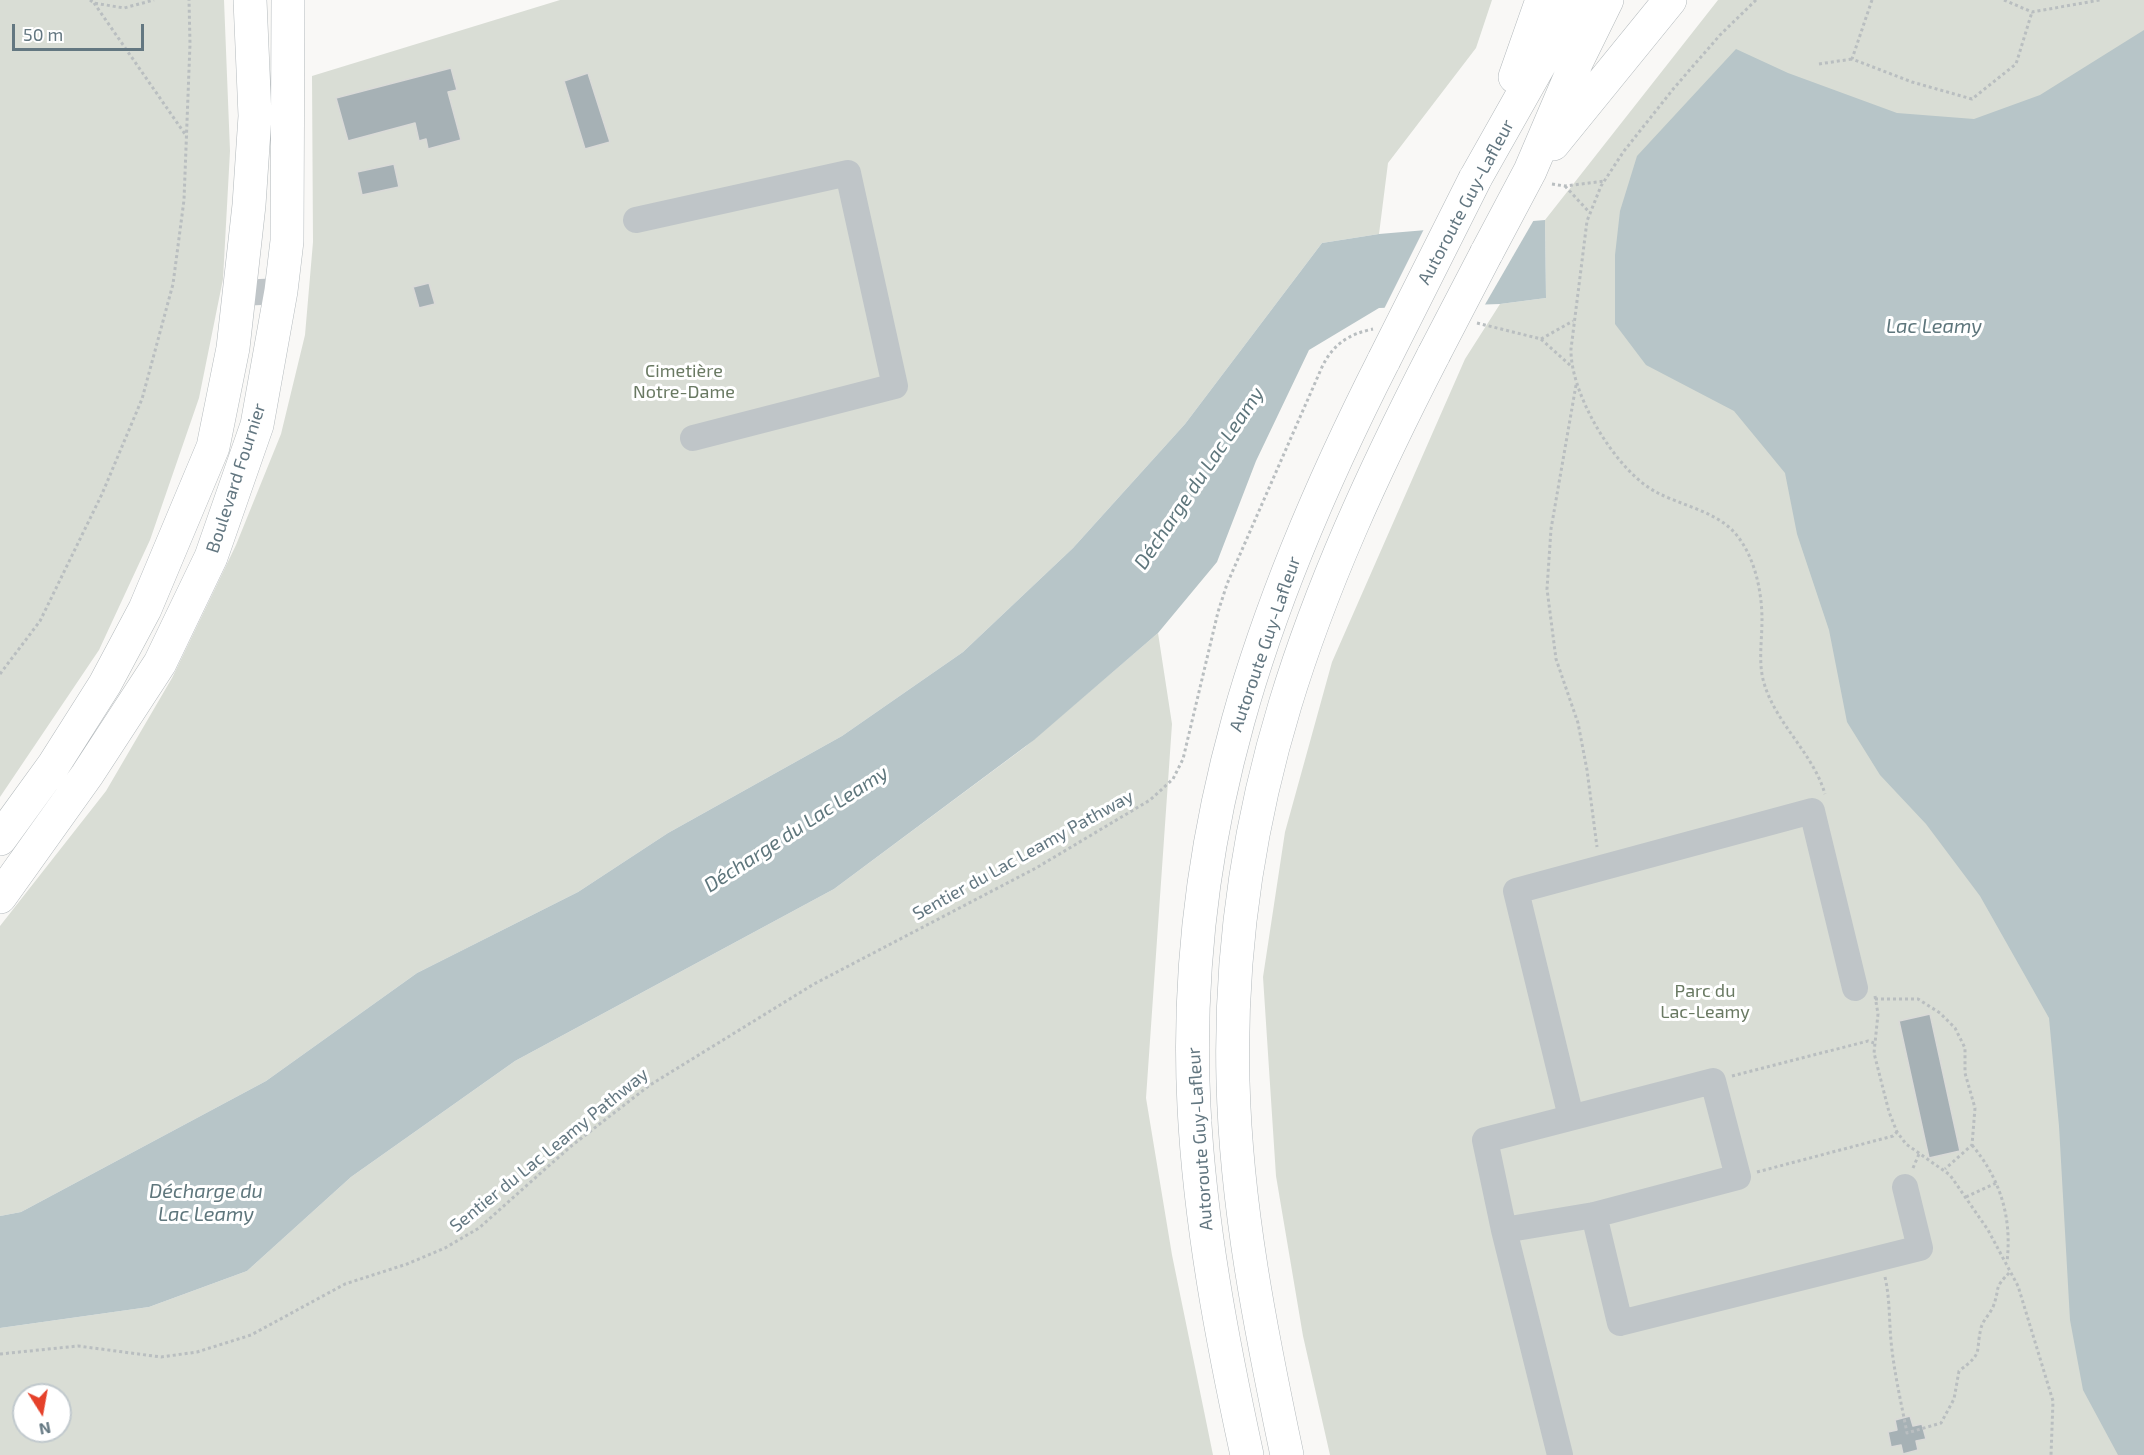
<!DOCTYPE html>
<meta charset="utf-8">
<style>
body{margin:0}
#map{position:relative;width:2144px;height:1455px;overflow:hidden;background:#f9f8f6;font-family:"Exo 2",sans-serif}
canvas{display:block}
.north{position:absolute;left:12px;top:1383px;width:60px;height:60px;box-sizing:border-box;background:#fff;border:2px solid #c1c9cd;border-radius:50%;rotate:169deg;font-size:16px;font-weight:700;line-height:24px;text-align:center;color:#637781}
.north::after{content:'';display:block;margin:auto;width:21px;height:27px;background:#e5412a;clip-path:polygon(50% 0,100% 100%,50% 72%,0 100%)}
.scale{position:absolute;left:12px;top:24px;width:132px;height:27px;box-sizing:border-box;border:3px solid #637781;border-top:0;padding-left:8px;font-size:18px;line-height:21px;white-space:nowrap;color:#637781;-webkit-text-stroke:4px #fff;paint-order:stroke}
</style>
<div id="map">
<canvas width="2144" height="1455"></canvas>
<div class="north">N</div>
<div class="scale">50 m</div>
</div>
<script>
const ctx = document.querySelector('canvas').getContext('2d');
ctx.lineJoin = 'round';
function fill(path, color) { ctx.fillStyle = color; ctx.fill(path, 'evenodd'); }
function trace(path, color, width, dash) { ctx.strokeStyle = color; ctx.lineWidth = width; ctx.lineCap = dash ? 'butt' : 'round'; ctx.setLineDash(dash || []); ctx.stroke(path); }
function drawText(font, color, halo, rows, align = 'center') {
  ctx.font = font + ' "Exo 2",sans-serif'; ctx.lineWidth = 6; ctx.setLineDash([]); ctx.textBaseline = 'middle'; ctx.strokeStyle = halo; ctx.fillStyle = color; for (const [text, x, y, turn = 0] of rows) {
    ctx.save(); ctx.translate(x, y); ctx.rotate((+turn || 0) * Math.PI / 180); ctx.textAlign = isNaN(turn) ? turn : align; if (halo) ctx.strokeText(text, 0, 0); ctx.fillText(text, 0, 0); ctx.restore();
  }
}
fill(new Path2D(`
 M0,0H224L230,151L223,279L199,398L150,540L99,650L0,797Z
 M560,0H1492L1476,48L1388,163L1379,234L1322,243L1185,424L1073,548L963,652L842,736L668,833L578,892L417,973L266,1081L21,1212L0,1216V926L106,791L172,678L236,545L281,434L305,335L313,242L312,76Z
 M1718,0H2144V1455H1330L1303,1336L1276,1176L1263,977L1285,832L1332,662L1465,359L1500,304L1546,298L1545,220Z
 M1158,633L1172,724L1146,1098L1172,1255L1213,1455H0V1328L149,1307L247,1271L351,1177L515,1061L834,889L1025,747ZM24,1395H60V1431H24Z`), '#d9ddd5');
fill(new Path2D(`
 M2144,30V1455H2118L2083,1390L2070,1320L2059,1126L2049,1018L1980,896L1926,824L1880,775L1847,722L1829,630L1797,534L1785,473L1734,411L1646,365L1615,324V255L1620,211L1637,156L1736,49L1788,73L1897,113L1974,119L2040,95Z
 M1545,220L1546,298L1500,304L1379,308L1309,350L1256,461L1217,562L1158,633L1034,740L834,889L515,1061L351,1177L247,1271L149,1307L0,1328V1216L21,1212L266,1081L417,973L578,892L668,833L842,736L963,652L1073,548L1185,424L1322,243L1379,234Z`), '#b7c5c8');
fill(new Path2D(`
 M1535,218L1483,308L1383,311L1425,227Z`), '#f9f8f6');
const building = new Path2D(`
 M451,68L457,90L448,92L461,140L428,149L426,139L419,141L415,123L348,141L336,98Z
 M588,73L610,142L585,149L564,81Z
 M394,164L399,187L362,195L357,172Z
 M429,283L435,304L419,308L413,287Z
 M1930,1014L1960,1151L1929,1158L1899,1021Z
 M1910,1416L1913,1426L1922,1424L1926,1439L1916,1441L1918,1450L1903,1454L1901,1445L1891,1447L1888,1432L1897,1430L1895,1420Z`);
fill(building, '#a6b1b5');
trace(building, '#dadad8', 1.5);
const major = new Path2D(`
 M0,839L53,766L105,684L145,609L213,447L233,348L249,205L255,116L250,0
 M0,897L87,775L160,663L211,557L257,425L281,291L287,241L288,0`);
const highway = new Path2D(`
 M1515,77L1542,0
 M1553,144L1670,0
 M1475,179L1576,0
 M1486,254L1530,171L1577,61L1607,0
 M1247,1455C1222,1340 1200,1224 1194,1107C1180,834 1262,600 1384,360
 M1287,1455C1261,1332 1236,1207 1233,1081C1226,809 1312,591 1434,354`);
trace(major, '#b3b9bc', 34);
trace(highway, '#b2b8bb', 34);
trace(new Path2D(`
 M90,0L94,3L124,8L154,0
 M1756,0L1720,35L1674,88L1624,151L1601,186L1587,221L1571,349C1570,394 1616,471 1656,492C1680,505 1714,511 1733,531C1754,553 1762,590 1762,620C1762,641 1758,663 1764,683C1776,724 1813,753 1825,794
 M1872,0L1852,59L1912,82L1972,99L2016,64L2032,12
 M2004,0L2032,12L2100,0
 M94,3L187,137
 M1819,64L1852,59
 M1552,184L1565,186L1605,181
 M1565,186L1590,213
 M1477,323L1541,339L1571,366
 M1541,339L1573,321
 M1576,385L1551,529L1547,589L1556,659L1578,723L1587,770L1597,847
 M0,674L40,621L102,494L142,399L173,284L184,200L190,44L189,0
 M1875,996L1878,1014L1874,1053L1889,1112L1897,1132L1906,1144L1950,1175L1988,1230L2018,1286L2053,1401L2051,1455
 M1875,999H1918L1940,1013L1955,1028L1965,1048V1073L1975,1108L1972,1145L1945,1169
 M1732,1076L1868,1041L1874,1043
 M1972,1145C2001,1180 2012,1218 2007,1262
 M1913,1168L1919,1154
 M1757,1172L1893,1136L1897,1132
 M1966,1197L1996,1183
 M1885,1277C1890,1299 1889,1320 1891,1341C1894,1372 1901,1402 1907,1433L1941,1423L1954,1399L1959,1371C1984,1352 1975,1354 1981,1328C1983,1320 1990,1314 1993,1307C2001,1286 1992,1290 2011,1271
 M0,1354L78,1346L161,1357L197,1352L251,1335L345,1284L407,1264L445,1248L479,1228L570,1147L650,1085L814,984L1036,868L1150,800L1173,779L1183,759L1218,612L1227,584L1322,367C1333,344 1349,334 1373,329`), '#b9bec0', 3, [3, 3]);
trace(new Path2D(`
 M636,220L848,173L895,386L693,438
 M240,293L281,291
 M1571,1117L1516,891L1812,811L1855,988
 M1594,1215L1620,1323L1920,1248L1905,1187
 M1504,1230L1594,1215L1738,1177L1713,1081L1485,1140L1504,1230L1560,1455`), '#bfc5c8', 26);
trace(major, '#fff', 33);
trace(highway, '#fff', 33);
const highwayBridge = new Path2D(`
 M1434,354L1486,254
 M1384,360L1475,179`);
trace(highwayBridge, '#b2b8bb', 34, []);
trace(highwayBridge, '#fff', 33);
drawText('18px', '#637781', '#fff', [
 ["Autoroute Guy-Lafleur",1466,202,-62],
 ["Boulevard Fournier",236,478,-72],
 ["Autoroute Guy-Lafleur",1265,644,-71],
 ["Sentier du Lac Leamy Pathway",1023,855,-29],
 ["Autoroute Guy-Lafleur",1200,1139,-94],
 ["Sentier du Lac Leamy Pathway",549,1150,-39]
]);
drawText('18px', '#697962', '#fff', [
 ["Cimetière",684,371],
 ["Notre-Dame",684,392],
 ["Parc du",1705,991],
 ["Lac-Leamy",1705,1012]
]);
drawText('italic 20px', '#5e767c', '#fff', [
 ["Lac Leamy",1934,326],
 ["Décharge du Lac Leamy",1199,478,-56],
 ["Décharge du Lac Leamy",796,829,-33],
 ["Décharge du",206,1191],
 ["Lac Leamy",206,1214]
]);
</script>
